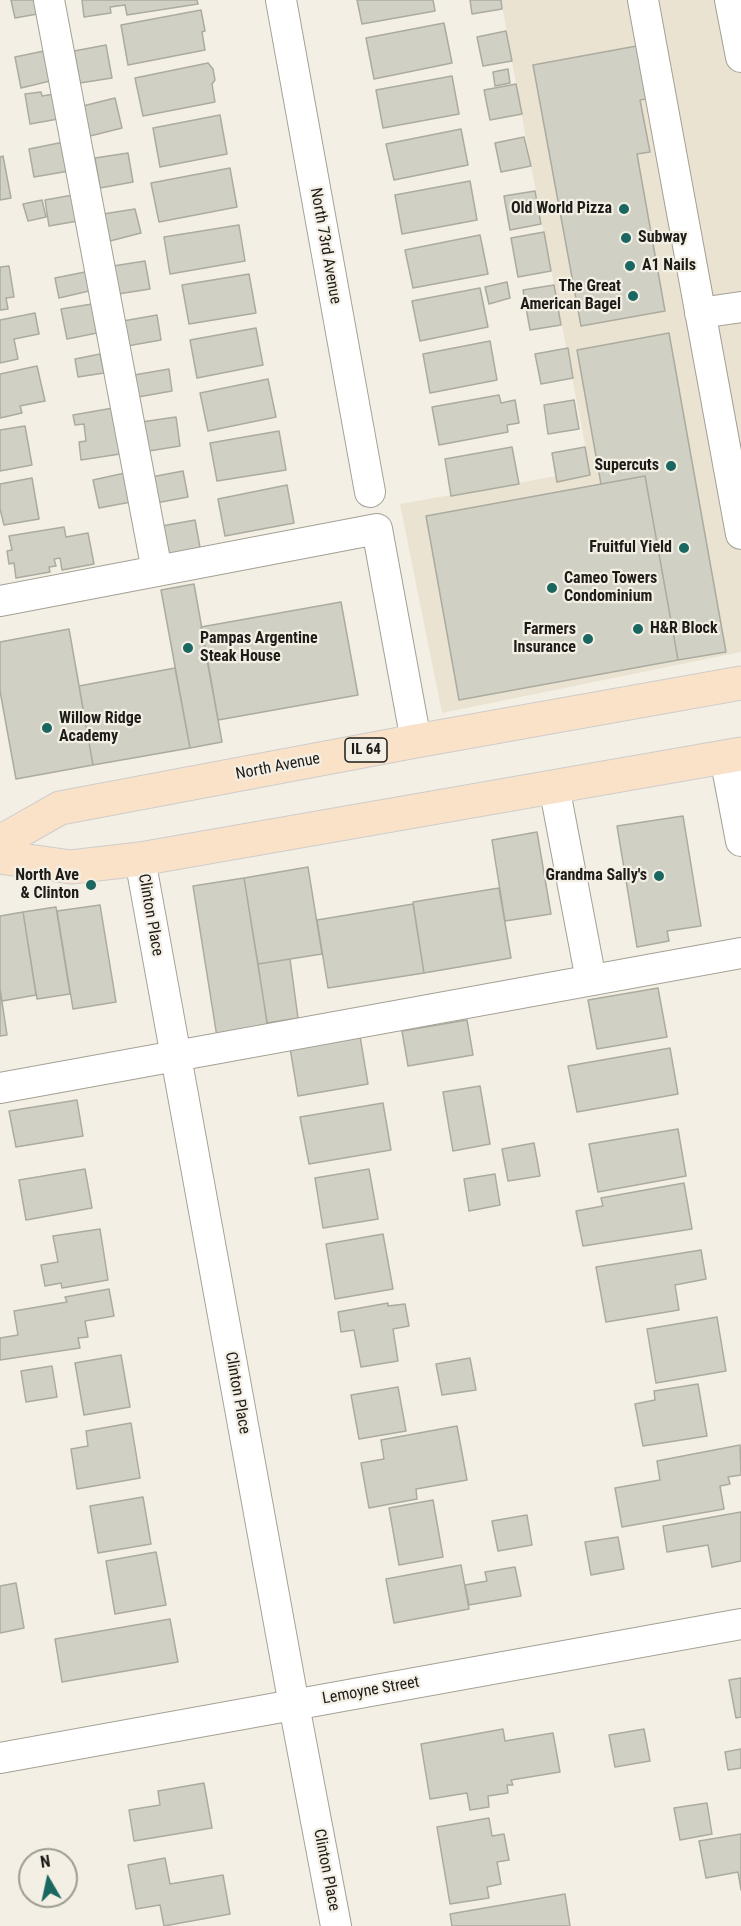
<!DOCTYPE html>
<style>
body{margin:0}
#map{position:relative;width:741px;height:1926px;overflow:hidden;background:#f3efe4;font-family:"Roboto Condensed",sans-serif}
canvas{display:block}
.north{position:absolute;left:18px;top:1848px;width:60px;height:60px;box-sizing:border-box;background:#f3efe4;border:2px solid #9e9b92;border-radius:50%;rotate:351deg;font-size:16px;font-weight:700;line-height:24px;text-align:center;color:#1e1c18}
.north::after{content:'';display:block;margin:auto;width:21px;height:27px;background:#1a6660;clip-path:polygon(50% 0,100% 100%,50% 72%,0 100%)}
</style>
<div id="map">
<canvas width="741" height="1926"></canvas>
<div class="north">N</div>
</div>
<script>
const ctx = document.querySelector('canvas').getContext('2d');
ctx.lineJoin = 'round';
function fill(path, color) { ctx.fillStyle = color; ctx.fill(path, 'evenodd'); }
function trace(path, color, width, dash) { ctx.strokeStyle = color; ctx.lineWidth = width; ctx.lineCap = dash ? 'butt' : 'round'; ctx.setLineDash(dash || []); ctx.stroke(path); }
function drawText(font, color, halo, rows, align = 'center') {
  ctx.font = font + ' "Roboto Condensed",sans-serif'; ctx.lineWidth = 4.5; ctx.setLineDash([]); ctx.textBaseline = 'middle'; ctx.strokeStyle = halo; ctx.fillStyle = color; for (const [text, x, y, turn = 0] of rows) {
    ctx.save(); ctx.translate(x, y); ctx.rotate((+turn || 0) * Math.PI / 180); ctx.textAlign = isNaN(turn) ? turn : align; if (halo) ctx.strokeText(text, 0, 0); ctx.fillText(text, 0, 0); ctx.restore();
  }
}
fill(new Path2D(`
 M501,0H741V652L442,713L400,504L590,470L531,166Z`), '#eae3d1');
const building = new Path2D(`
 M11,0H41L43,13L15,18Z
 M82,0H197L198,4L127,15L125,5L110,7L111,13L84,17Z
 M357,0H433L435,11L362,24Z
 M470,0H501L502,9L472,14Z
 M201,10L205,31L202,32L205,50L128,65L121,25Z
 M444,23L452,63L374,79L366,38Z
 M506,31L512,61L483,66L477,37Z
 M106,45L112,78L80,83L74,51Z
 M642,45L652,98L640,100L650,152L637,154L665,311L581,326L533,65Z
 M44,51L50,81L21,88L15,57Z
 M208,63L213,69L215,80L212,84L215,102L143,116L135,78Z
 M508,69L510,83L495,86L493,72Z
 M452,76L459,114L383,128L376,90Z
 M516,84L522,114L490,120L484,90Z
 M41,92L42,96L54,94L58,119L30,124L25,94Z
 M115,98L122,128L90,136L83,106Z
 M220,115L227,154L160,167L153,128Z
 M461,129L468,165L394,180L386,144Z
 M524,137L531,166L501,172L495,143Z
 M64,142L69,171L34,177L29,149Z
 M128,153L133,182L100,188L95,158Z
 M3,156L11,198L0,200V157Z
 M230,168L237,207L159,222L151,183Z
 M470,181L477,220L402,234L395,195Z
 M535,191L541,224L510,230L504,196Z
 M73,195L78,221L49,226L45,200Z
 M42,200L46,217L28,221L23,204Z
 M135,209L141,233L110,241L103,214Z
 M239,225L245,261L170,274L164,237Z
 M544,232L551,271L518,277L511,238Z
 M480,235L488,274L413,288L405,250Z
 M145,261L150,289L118,294L113,266Z
 M9,266L14,297L6,298L8,309L0,310V267Z
 M85,272L89,291L59,298L55,278Z
 M249,274L256,313L189,324L182,285Z
 M507,282L510,298L489,304L485,287Z
 M554,285L561,325L530,330L523,290Z
 M480,288L488,327L420,341L412,301Z
 M92,304L97,333L67,339L61,309Z
 M35,313L39,334L14,339L18,359L0,363V320Z
 M157,315L161,340L127,346L123,321Z
 M256,328L263,365L197,378L190,340Z
 M669,333L726,652L678,660L645,476L601,484L577,350Z
 M490,341L497,380L430,393L423,354Z
 M568,348L573,378L541,384L535,354Z
 M100,354L104,373L78,377L75,359Z
 M37,366L45,401L20,406L22,413L0,418V374Z
 M169,369L172,391L138,397L134,375Z
 M268,379L276,417L208,431L200,393Z
 M499,395L501,403L515,400L519,423L507,425L508,432L439,445L432,407Z
 M574,400L579,429L548,434L544,405Z
 M113,408L120,454L81,460L79,442L86,441L84,424L75,425L73,415Z
 M176,417L180,446L149,451L141,422Z
 M25,426L32,465L0,471V430Z
 M279,431L286,470L217,481L210,443Z
 M512,447L519,484L451,496L445,459Z
 M585,447L590,475L557,482L552,453Z
 M183,471L188,497L156,503L151,477Z
 M125,473L131,502L99,508L93,480Z
 M645,476L678,660L459,700L426,516Z
 M32,478L39,519L4,525L0,509V484Z
 M287,485L294,523L225,536L218,499Z
 M195,520L201,553L168,559L162,526Z
 M64,527L66,537L88,533L94,564L62,570L60,558L54,559L56,566L49,567L50,572L16,578L14,563L9,564L7,551L12,550L9,536Z
 M194,584L222,742L190,748L161,590Z
 M341,602L358,695L218,720L201,627Z
 M69,629L93,765L16,779L0,691V642Z
 M175,668L190,748L93,765L79,686Z
 M683,816L701,926L667,931L669,941L637,947L617,826Z
 M537,832L551,914L505,921L492,840Z
 M308,867L322,954L258,964L244,878Z
 M244,878L268,1028L217,1037L193,886Z
 M499,888L511,958L424,973L413,902Z
 M413,904L424,973L328,988L317,920Z
 M100,905L116,1002L73,1009L57,911Z
 M56,907L70,994L37,999L23,912Z
 M23,912L36,995L2,1001L0,989V916Z
 M290,959L298,1018L267,1023L258,964Z
 M658,988L667,1037L597,1049L588,1000Z
 M0,989L7,1035L0,1036Z
 M467,1020L473,1055L408,1066L402,1031Z
 M360,1036L368,1084L298,1096L290,1048Z
 M670,1048L678,1094L577,1112L568,1066Z
 M480,1086L490,1144L453,1151L443,1092Z
 M77,1100L83,1136L16,1147L9,1111Z
 M383,1103L391,1150L309,1164L300,1117Z
 M678,1129L686,1176L598,1192L589,1144Z
 M534,1143L540,1176L508,1181L502,1149Z
 M85,1169L92,1208L26,1220L19,1180Z
 M369,1169L378,1219L323,1228L315,1178Z
 M495,1174L500,1205L469,1211L464,1179Z
 M684,1183L692,1229L583,1246L576,1211L603,1206L601,1198Z
 M100,1229L108,1280L62,1288L61,1283L45,1286L41,1265L58,1262L53,1236Z
 M383,1234L393,1289L335,1299L326,1244Z
 M701,1250L706,1279L675,1285L679,1310L606,1322L596,1267Z
 M109,1289L114,1316L85,1321L88,1337L78,1338L80,1348L0,1360V1338L18,1335L14,1311L67,1302L65,1297Z
 M388,1303V1306L405,1304L409,1326L393,1329L398,1361L361,1367L354,1330L341,1332L338,1312Z
 M717,1317L726,1371L656,1383L647,1329Z
 M121,1355L130,1407L84,1415L75,1363Z
 M470,1358L476,1390L442,1395L436,1364Z
 M52,1366L57,1397L26,1402L21,1371Z
 M698,1384L707,1436L643,1446L635,1404L655,1400L654,1391Z
 M398,1387L406,1431L359,1439L351,1395Z
 M131,1423L140,1478L77,1489L71,1449L88,1446L86,1431Z
 M457,1426L467,1480L416,1489L417,1499L369,1508L361,1463L384,1459L381,1440Z
 M740,1445L741,1475L728,1477L730,1484L720,1486L724,1509L622,1527L615,1488L660,1480L657,1461Z
 M143,1497L151,1544L98,1553L90,1506Z
 M433,1500L443,1557L399,1565L389,1508Z
 M741,1512V1561L712,1567L708,1545L667,1552L663,1526Z
 M527,1515L532,1545L498,1551L492,1521Z
 M618,1537L624,1569L591,1575L585,1542Z
 M156,1552L166,1605L115,1614L106,1561Z
 M461,1565L469,1609L394,1623L386,1579Z
 M515,1567L521,1596L469,1605L465,1585L487,1581L485,1572Z
 M16,1583L24,1628L0,1633V1586Z
 M170,1619L178,1662L62,1682L55,1639Z
 M741,1678V1717L736,1718L729,1680Z
 M503,1729L505,1741L553,1733L560,1772L511,1780L513,1785H507L508,1793L488,1796L489,1807L470,1810L467,1793L430,1799L421,1744Z
 M644,1729L650,1761L615,1767L609,1735Z
 M741,1749V1768L728,1770L725,1752Z
 M204,1783L212,1828L134,1841L129,1810L160,1805L158,1791Z
 M707,1803L712,1834L680,1840L674,1808Z
 M489,1818L492,1836L504,1834L509,1860L497,1862L501,1884L487,1887L489,1898L450,1904L437,1827Z
 M741,1834V1890L738,1872L706,1878L699,1841Z
 M165,1858L170,1884L223,1875L230,1914L164,1926L160,1905L136,1909L128,1865Z
 M565,1894L570,1926H452L450,1914Z`);
fill(building, '#d0d0c5');
trace(building, '#ababa0', 1.5);
const minor = new Path2D(`
 M49,0L157,571
 M281,0L370,492
 M643,0L741,534
 M730,0L741,57
 M700,313L741,307
 M0,601L377,529L416,741
 M725,757L741,841
 M554,786L591,980
 M140,859L294,1705L336,1926
 M0,1088L741,953
 M0,1758L741,1624`);
const major = new Path2D(`
 M0,842L60,808L416,741L741,683
 M0,857L71,867L140,859L741,754`);
trace(minor, '#a4a095', 32);
trace(major, '#cecdcc', 35);
trace(minor, '#fff', 30);
trace(major, '#fae2c9', 33);
for (const [x, y, r, color] of [
 [624,209,6,"#1a6660"],
 [626,238,6,"#1a6660"],
 [630,266,6,"#1a6660"],
 [633,296,6,"#1a6660"],
 [671,466,6,"#1a6660"],
 [684,548,6,"#1a6660"],
 [552,588,6,"#1a6660"],
 [638,629,6,"#1a6660"],
 [588,639,6,"#1a6660"],
 [188,648,6,"#1a6660"],
 [47,728,6,"#1a6660"],
 [659,876,6,"#1a6660"],
 [91,885,6,"#1a6660"]
]) { const dot = new Path2D(); dot.arc(x, y, r, 0, 2 * Math.PI); ctx.fillStyle = color; ctx.fill(dot); trace(dot, '#f3efe4', 2); }
for (const [x, y, w] of [
 [366,750,42]
]) { const box = new Path2D(); box.roundRect(x - w / 2, y - 12, w, 24, 4.5); ctx.fillStyle = '#f3efe4'; ctx.fill(box); trace(box, '#1e1c18', 1.5); }
drawText('bold 15px', '#1e1c18', null, [
 ["IL 64",366,750]
]);
drawText('bold 16px', '#1e1c18', '#f3efe4', [
 ["Old World Pizza",612,209],
 ["Subway",638,238,"left"],
 ["A1 Nails",642,266,"left"],
 ["The Great",621,287],
 ["American Bagel",621,305],
 ["Supercuts",659,466],
 ["Fruitful Yield",672,548],
 ["Cameo Towers",564,579,"left"],
 ["Condominium",564,597,"left"],
 ["H&R Block",650,629,"left"],
 ["Farmers",576,630],
 ["Insurance",576,648],
 ["Pampas Argentine",200,639,"left"],
 ["Steak House",200,657,"left"],
 ["Willow Ridge",59,719,"left"],
 ["Academy",59,737,"left"],
 ["North Ave",79,876],
 ["& Clinton",79,894],
 ["Grandma Sally's",647,876]
], 'right');
drawText('16px', '#1e1c18', '#f3efe4', [
 ["North 73rd Avenue",325,246,80],
 ["North Avenue",278,767,-11],
 ["Clinton Place",150,915,80],
 ["Clinton Place",237,1393,80],
 ["Lemoyne Street",371,1691,-10],
 ["Clinton Place",326,1870,79]
]);
</script>
